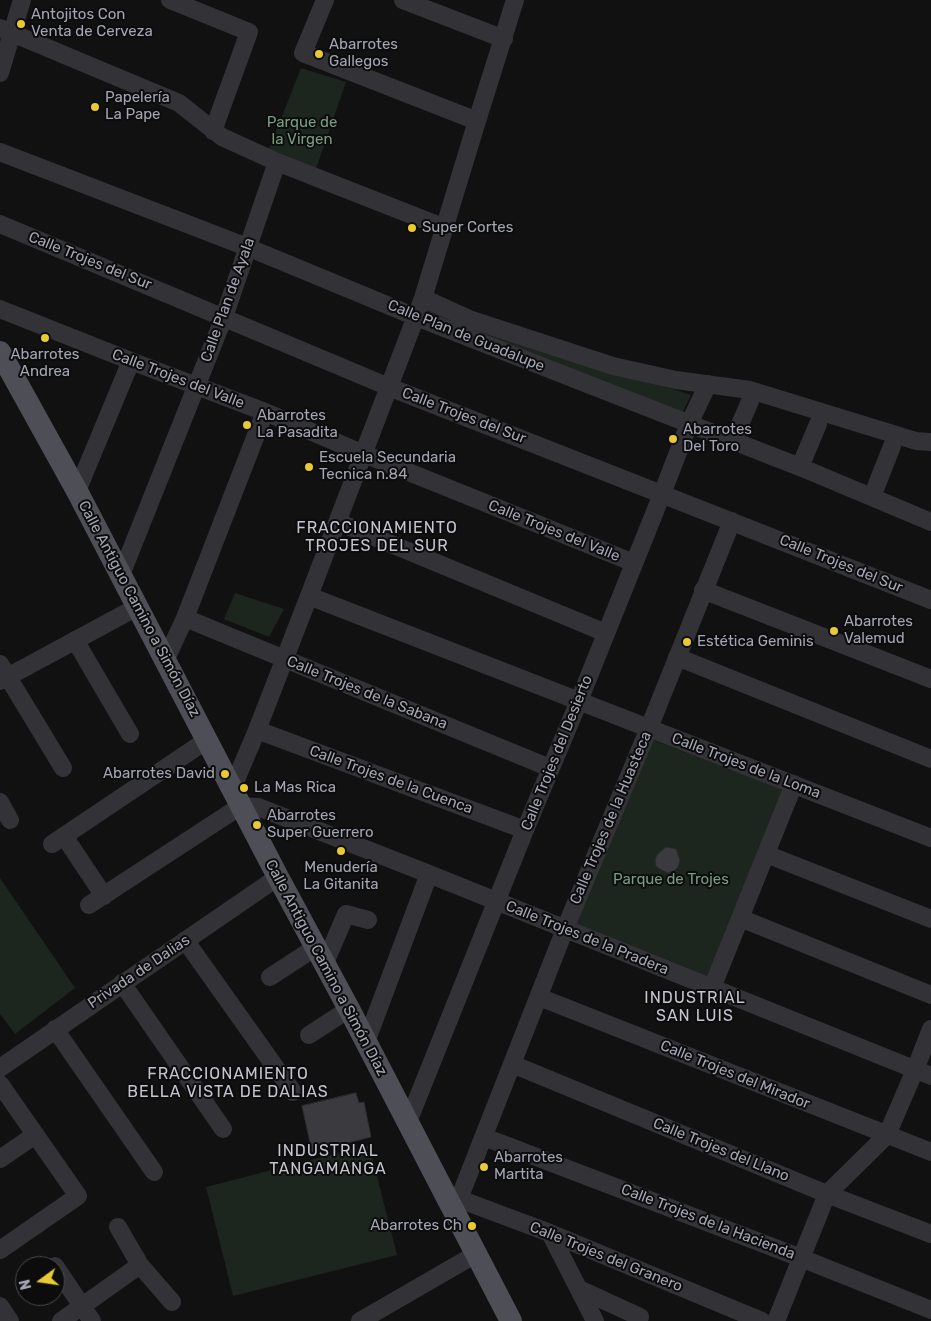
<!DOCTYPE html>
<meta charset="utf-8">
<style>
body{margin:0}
#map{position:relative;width:931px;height:1321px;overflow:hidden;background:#111112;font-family:Rubik,sans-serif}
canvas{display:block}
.north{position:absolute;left:15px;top:1256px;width:50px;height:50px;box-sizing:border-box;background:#0c0c0d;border:1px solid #48494f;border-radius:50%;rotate:256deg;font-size:14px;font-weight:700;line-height:20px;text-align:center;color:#a3a5b2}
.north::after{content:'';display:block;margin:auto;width:18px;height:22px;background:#e9ca32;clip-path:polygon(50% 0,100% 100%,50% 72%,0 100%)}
</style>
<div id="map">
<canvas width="931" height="1321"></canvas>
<div class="north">N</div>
</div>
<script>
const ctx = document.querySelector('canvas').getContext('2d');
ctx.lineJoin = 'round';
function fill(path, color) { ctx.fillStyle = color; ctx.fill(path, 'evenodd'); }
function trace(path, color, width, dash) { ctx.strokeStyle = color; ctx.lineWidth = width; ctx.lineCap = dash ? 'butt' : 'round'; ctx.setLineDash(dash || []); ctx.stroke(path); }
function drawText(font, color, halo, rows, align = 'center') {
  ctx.font = font + ' Rubik,sans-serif'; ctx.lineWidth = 4; ctx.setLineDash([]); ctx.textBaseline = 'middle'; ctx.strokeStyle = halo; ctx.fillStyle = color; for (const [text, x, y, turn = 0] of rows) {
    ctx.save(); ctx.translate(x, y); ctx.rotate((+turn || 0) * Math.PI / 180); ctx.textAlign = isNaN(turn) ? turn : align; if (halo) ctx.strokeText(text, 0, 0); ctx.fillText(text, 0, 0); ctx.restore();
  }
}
fill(new Path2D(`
 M301,68L346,82L315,172L267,154Z
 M429,308L691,395L682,414L426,315Z
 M235,593L284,609L269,637L224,619Z
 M650,739L787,791L709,982L572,927Z
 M0,878L75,988L15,1034L0,1014Z
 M369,1145L397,1255L233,1296L206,1187Z`), '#1d251f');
const building = new Path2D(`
 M666,847L676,849L680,860L678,867L675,870L668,873L660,869L656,866L655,860L657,855Z
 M356,1093L359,1103L364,1102L371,1137L312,1152L302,1106Z`);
fill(building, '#3b3b3f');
trace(building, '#2c2b2e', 1);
trace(new Path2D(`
 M170,0L249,32L213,131
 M325,0L303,53L477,121
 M403,0L504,39
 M0,28L179,103L222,137L277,162L445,228
 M0,73L22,0
 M0,152L247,247L416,317L800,467L931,522
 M0,224L389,387L931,600
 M423,298L469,319L613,366L676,380L750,390L916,441L931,442
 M0,309L131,361L265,412L364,454L634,563
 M733,441L750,401
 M800,467L818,424
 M77,491L131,361
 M872,497L892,446
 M338,522L606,633
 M121,575L224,317L277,162
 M703,590L931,679
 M309,596L931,838
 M185,618L550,768
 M75,640L130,734
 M677,657L931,759
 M165,661L185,618L265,412
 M0,664L63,768
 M0,681L137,607
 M257,730L525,830
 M232,789L257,730L309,596L423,298L477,121L515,0
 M0,802L10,820
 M64,836L104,896
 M52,844L207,740
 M766,854L931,919
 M89,905L233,811L241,806L258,807L429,874L931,1076
 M740,918L931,995
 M185,940L293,1092
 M325,963L346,914L368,920
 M270,977L316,947
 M122,983L223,1129
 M712,988L794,784
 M539,997L931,1152
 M55,1029L154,1172
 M309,1035L349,1009
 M366,1042L429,874
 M512,1064L827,1194L931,1234
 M0,1068L278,877
 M0,1084L78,1196L0,1250
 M408,1122L525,830L579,701L662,494L689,424L708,384
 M484,1137L801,1258L931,1310
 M0,1159L35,1135
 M459,1199L565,929L649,728L732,521
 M451,1204L459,1199L550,1233L762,1321
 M118,1227L140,1265L172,1302
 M550,1233L595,1321
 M55,1266L92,1321
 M579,1289L640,1317L638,1321
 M0,1306L10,1321
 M61,1321L140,1265
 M360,1321L476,1254
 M776,1321L827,1194L887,1135L915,1070L931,1029`), '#323237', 18);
trace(new Path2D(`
 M0,352L77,491L278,877L349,1009L511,1321`), '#4e4f56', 22);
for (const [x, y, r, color] of [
 [21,24,5,"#e9ca32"],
 [319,54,5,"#e9ca32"],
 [95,107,5,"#e9ca32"],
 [412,228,5,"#e9ca32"],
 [45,338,5,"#e9ca32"],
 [247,425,5,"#e9ca32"],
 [673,439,5,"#e9ca32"],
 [309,467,5,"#e9ca32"],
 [834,631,5,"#e9ca32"],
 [687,642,5,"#e9ca32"],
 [225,774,5,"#e9ca32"],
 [244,788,5,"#e9ca32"],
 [257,825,5,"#e9ca32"],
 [341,851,5,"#e9ca32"],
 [484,1167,5,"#e9ca32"],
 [472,1226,5,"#e9ca32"]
]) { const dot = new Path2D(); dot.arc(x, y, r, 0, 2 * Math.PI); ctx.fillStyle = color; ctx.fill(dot); trace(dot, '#0c0c0d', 2); }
drawText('15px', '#a3a5b2', '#0c0c0d', [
 ["Antojitos Con",31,15],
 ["Venta de Cerveza",31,32],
 ["Abarrotes",329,45],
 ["Gallegos",329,62],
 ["Papelería",105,98],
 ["La Pape",105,115],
 ["Super Cortes",422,228],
 ["Abarrotes",45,355,"center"],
 ["Andrea",45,372,"center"],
 ["Abarrotes",257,416],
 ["La Pasadita",257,433],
 ["Abarrotes",683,430],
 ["Del Toro",683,447],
 ["Escuela Secundaria",319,458],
 ["Tecnica n.84",319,475],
 ["Abarrotes",844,622],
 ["Valemud",844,639],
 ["Estética Geminis",697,642],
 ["Abarrotes David",215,774,"right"],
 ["La Mas Rica",254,788],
 ["Abarrotes",267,816],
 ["Super Guerrero",267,833],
 ["Menudería",341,868,"center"],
 ["La Gitanita",341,885,"center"],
 ["Abarrotes",494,1158],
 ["Martita",494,1175],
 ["Abarrotes Ch",462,1226,"right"]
], 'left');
drawText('15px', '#7a9d82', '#0c0c0d', [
 ["Parque de",302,123],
 ["la Virgen",302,140],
 ["Parque de Trojes",671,880]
]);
drawText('15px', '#a3a5b2', '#0c0c0d', [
 ["Calle Trojes del Sur",90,261,22],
 ["Calle Plan de Ayala",228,300,-70],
 ["Calle Plan de Guadalupe",466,336,22],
 ["Calle Trojes del Valle",178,379,21],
 ["Calle Trojes del Sur",464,416,21],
 ["Calle Trojes del Valle",554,531,22],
 ["Calle Trojes del Sur",841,564,22],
 ["Calle Antiguo Camino a Simón Díaz",139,609,62],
 ["Calle Trojes de la Sabana",367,693,22],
 ["Calle Trojes del Desierto",557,753,-68],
 ["Calle Trojes de la Loma",746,766,21],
 ["Calle Trojes de la Cuenca",391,780,20],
 ["Calle Trojes de la Huasteca",611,818,-67],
 ["Calle Trojes de la Pradera",587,938,22],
 ["Calle Antiguo Camino a Simón Díaz",326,968,62],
 ["Privada de Dalias",139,972,-34],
 ["Calle Trojes del Mirador",735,1075,22],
 ["Calle Trojes del Llano",721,1150,22],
 ["Calle Trojes de la Hacienda",708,1222,21],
 ["Calle Trojes del Granero",606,1257,22]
]);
ctx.letterSpacing = '1px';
drawText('16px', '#c4c5cf', '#0c0c0d', [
 ["FRACCIONAMIENTO",377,528],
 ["TROJES DEL SUR",377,546],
 ["INDUSTRIAL",695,998],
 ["SAN LUIS",695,1016],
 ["FRACCIONAMIENTO",228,1074],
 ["BELLA VISTA DE DALIAS",228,1092],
 ["INDUSTRIAL",328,1151],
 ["TANGAMANGA",328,1169]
]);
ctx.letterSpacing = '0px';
</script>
